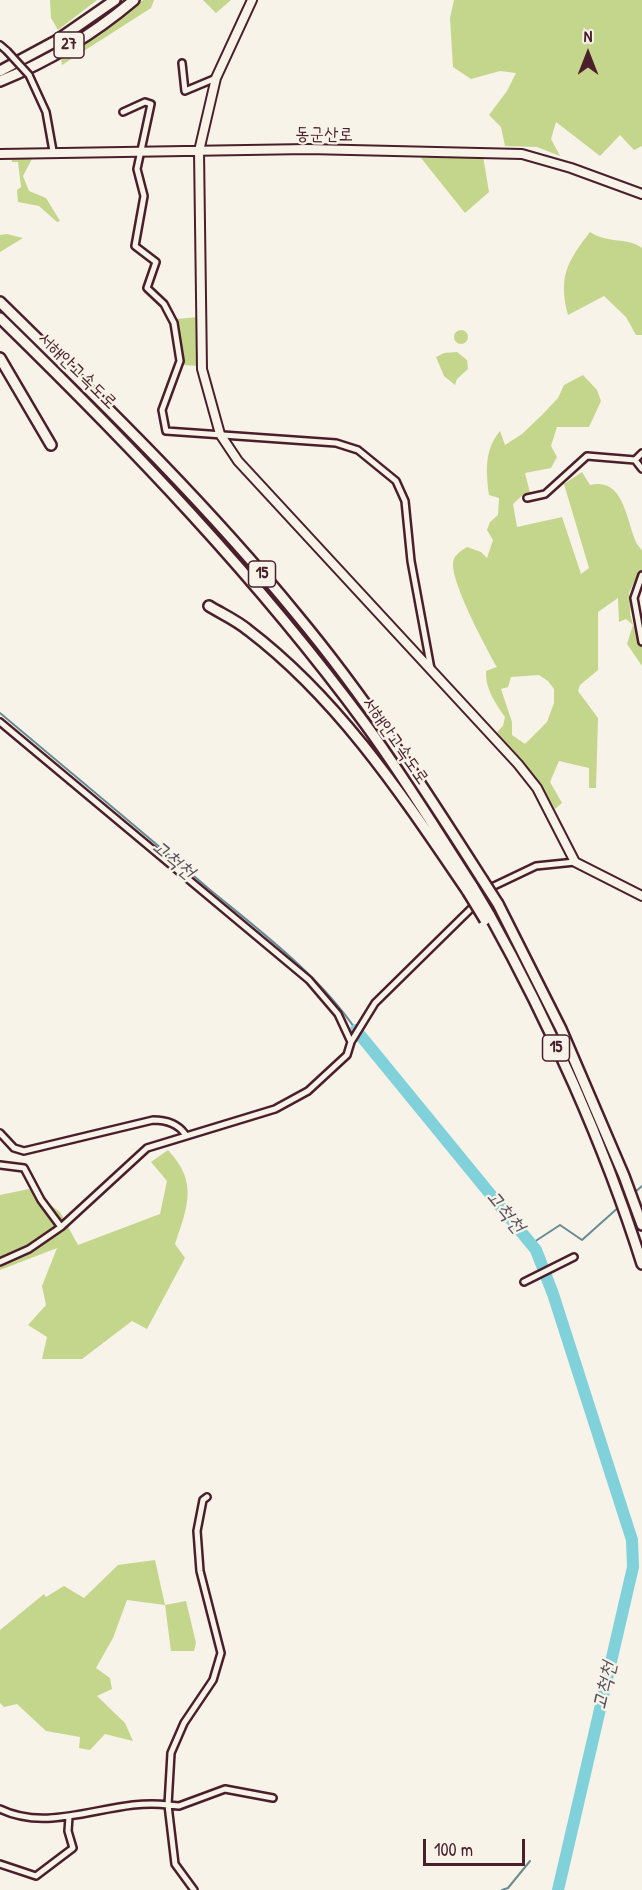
<!DOCTYPE html>
<meta charset="utf-8">
<style>
body{margin:0}
#map{position:relative;width:642px;height:1890px;overflow:hidden;background:#f7f3e8;font-family:"Patrick Hand",sans-serif}
canvas{display:block}
.north{position:absolute;left:558px;top:24px;width:60px;height:60px;-webkit-text-stroke:4px #f7f3e8;paint-order:stroke;rotate:0deg;font-size:16px;font-weight:700;line-height:24px;text-align:center;color:#4a1f2b}
.north::after{content:'';display:block;margin:auto;width:21px;height:27px;background:#4a1f2b;clip-path:polygon(50% 0,100% 100%,50% 72%,0 100%)}
.scale{position:absolute;left:423px;top:1839px;width:102px;height:27px;box-sizing:border-box;border:3px solid #4a1f2b;border-top:0;padding-left:8px;font-size:18px;line-height:21px;white-space:nowrap;color:#4a1f2b;-webkit-text-stroke:4px #f7f3e8;paint-order:stroke}
</style>
<div id="map">
<canvas width="642" height="1890"></canvas>
<div class="north">N</div>
<div class="scale">100 m</div>
</div>
<script>
const ctx = document.querySelector('canvas').getContext('2d');
ctx.lineJoin = 'round';
function fill(path, color) { ctx.fillStyle = color; ctx.fill(path, 'evenodd'); }
function trace(path, color, width, dash) { ctx.strokeStyle = color; ctx.lineWidth = width; ctx.lineCap = dash ? 'butt' : 'round'; ctx.setLineDash(dash || []); ctx.stroke(path); }
function drawText(font, color, halo, rows, align = 'center') {
  ctx.font = font + ' "Patrick Hand","Poor Story",sans-serif'; ctx.lineWidth = 4.5; ctx.setLineDash([]); ctx.textBaseline = 'middle'; ctx.strokeStyle = halo; ctx.fillStyle = color; for (const [text, x, y, turn = 0] of rows) {
    ctx.save(); ctx.translate(x, y); ctx.rotate((+turn || 0) * Math.PI / 180); ctx.textAlign = isNaN(turn) ? turn : align; if (halo) ctx.strokeText(text, 0, 0); ctx.fillText(text, 0, 0); ctx.restore();
  }
}
fill(new Path2D(`
 M50,0H97L58,30L51,18Z
 M143,0H154L151,8L62,65L61,58Z
 M203,0H231L216,13Z
 M454,0H642V146L634,150L620,135L600,156L556,122L551,139L560,156L537,147L505,146L501,127L489,115L507,91L516,73L500,71L471,79L453,67L450,18Z
 M11,156L32,159L23,176L29,191L46,198L60,221L57,222L39,206L18,202L17,190L21,187L18,162H12Z
 M483,156L489,192L465,213L421,158Z
 M590,232C608,244 628,237 642,248V335H636L626,317L604,296L568,315C558,277 567,262 590,232Z
 M7,234L23,238L0,252V235Z
 M198,317V366L184,365L176,319Z
 M454 337a7 7 0 1 1 14 0a7 7 0 1 1-14 0Z
 M457,352L467,360L468,369L457,379L455,385L444,376L436,357L444,353Z
 M583,375L597,390L601,401L589,427H557L551,446L557,457L551,468L525,473L530,493H525L513,504L517,527L562,517L581,574L589,568L564,484L582,472L590,485C625,477 626,522 637,544C638,546 641,548 642,551C642,561 642,578 642,589L636,578L629,593L631,603L630,613L633,625L642,637V666L627,644L633,625L626,619L619,622L618,598L598,612V670L580,685L578,691L598,718L596,788H589V768L559,761L550,782L562,803L555,809L544,791L497,732L503,726L505,717C495,703 485,688 486,671L497,667C486,648 452,584 453,564C453,555 461,551 467,547L481,552L487,558L493,540L487,530L490,522L498,515L499,498L489,495C486,472 484,450 500,431L505,445L522,434L543,414L558,398L564,385ZM539,675L548,681L554,689V703L547,722L525,744L512,735V722L501,689L508,687L511,677Z
 M168,1150C198,1182 188,1206 175,1244L185,1258L147,1329L132,1321L82,1359H42L47,1337L28,1325L46,1305L42,1286L57,1248L0,1270V1195L29,1189L60,1212L78,1245L160,1214L167,1181L151,1162Z
 M155,1560L165,1605L186,1601L196,1643L194,1651H171L165,1605L127,1600L113,1638L96,1668L110,1678L112,1689L97,1696L125,1723L133,1741L105,1734L90,1750L79,1748L80,1737L46,1731L17,1704L4,1707L0,1703V1630L44,1594L46,1597L64,1586L84,1598L118,1565Z`), '#c4d68b');
trace(new Path2D(`
 M0,713C70,772 140,830 209,889C260,931 319,975 356,1030
 M633,1194L642,1186
 M531,1244L560,1225L582,1240L620,1206
 M502,1890L508,1888L530,1861`), '#6a8a94', 2);
trace(new Path2D(`
 M356,1030L536,1250L553,1294L632,1540L633,1567L558,1890`), '#80d1da', 12);
const street = new Path2D(`
 M0,45L7,51
 M182,63L185,91L216,78
 M29,75L46,112L53,151
 M123,112L145,102L151,104L137,169L144,196L135,246L156,262L147,288L164,304L174,323L180,361L162,410L166,431L336,443L358,450L396,481L405,501L411,561L431,669
 M635,460L642,469
 M527,498L545,494L587,456L635,460L642,453
 M642,575L634,598L642,642
 M0,722L309,980L338,1014L351,1042
 M0,1133L14,1148L24,1151L153,1120C166,1120 178,1124 185,1134
 M0,1165L24,1168L41,1200L61,1227
 M0,1262L29,1249L61,1227L147,1148L275,1109L308,1091L347,1055L351,1042L375,1003L494,886L536,866L575,862
 M524,1282L574,1257
 M207,1497L203,1500L197,1531L200,1571L221,1653L213,1680L184,1723L171,1753L168,1805L179,1806L225,1789L273,1798
 M0,1809C53,1835 113,1797 168,1805L175,1864L194,1890
 M0,1864L36,1876L73,1848L68,1831L69,1817`);
const secondary = new Path2D(`
 M252,0L216,78L199,151L202,369L220,434L238,461L518,764L537,788L575,862L642,896
 M0,154L308,149L522,154L571,168L642,194`);
const highway = new Path2D(`
 M0,71L56,41L115,0
 M0,81C47,62 95,33 134,0
 M0,302C103,403 206,503 297,615C366,698 424,788 482,879
 M0,318C131,446 257,577 366,725C404,777 438,833 473,887
 M0,358L51,445
 M209,606C222,614 236,620 248,630C340,700 404,798 468,892
 M498,904L561,1029L624,1176L642,1225
 M489,914C549,1022 605,1146 642,1264`);
trace(street, '#4a1f2b', 10);
trace(secondary, '#4a1f2b', 12);
trace(highway, '#4a1f2b', 14);
trace(street, '#f7f3e8', 5);
trace(secondary, '#f7f3e8', 8);
trace(highway, '#f7f3e8', 9);
const streetBridge = new Path2D(`
 M7,51L29,75`);
const highwayBridge = new Path2D(`
 M482,879L498,904
 M473,887L489,914
 M468,892L485,920`);
trace(streetBridge, '#4a1f2b', 10, []);
trace(highwayBridge, '#4a1f2b', 14, []);
trace(streetBridge, '#f7f3e8', 5);
trace(highwayBridge, '#f7f3e8', 9);
for (const [x, y, w] of [
 [69,45,30],
 [262,574,27],
 [556,1048,27]
]) { const box = new Path2D(); box.roundRect(x - w / 2, y - 13, w, 26, 4.5); ctx.fillStyle = '#f7f3e8'; ctx.fill(box); trace(box, '#4a1f2b', 1.5); }
drawText('bold 16px', '#4a1f2b', null, [
 ["27",69,45],
 ["15",262,574],
 ["15",556,1048]
]);
drawText('18px', '#4a1f2b', '#f7f3e8', [
 ["동군산로",324,135,1],
 ["서해안고속도로",77,371,44],
 ["서해안고속도로",395,741,55]
]);
drawText('italic 20px', '#5a5460', '#f7f3e8', [
 ["고척천",173,860,40],
 ["고척천",505,1212,51],
 ["고척천",605,1686,-77]
]);
</script>
